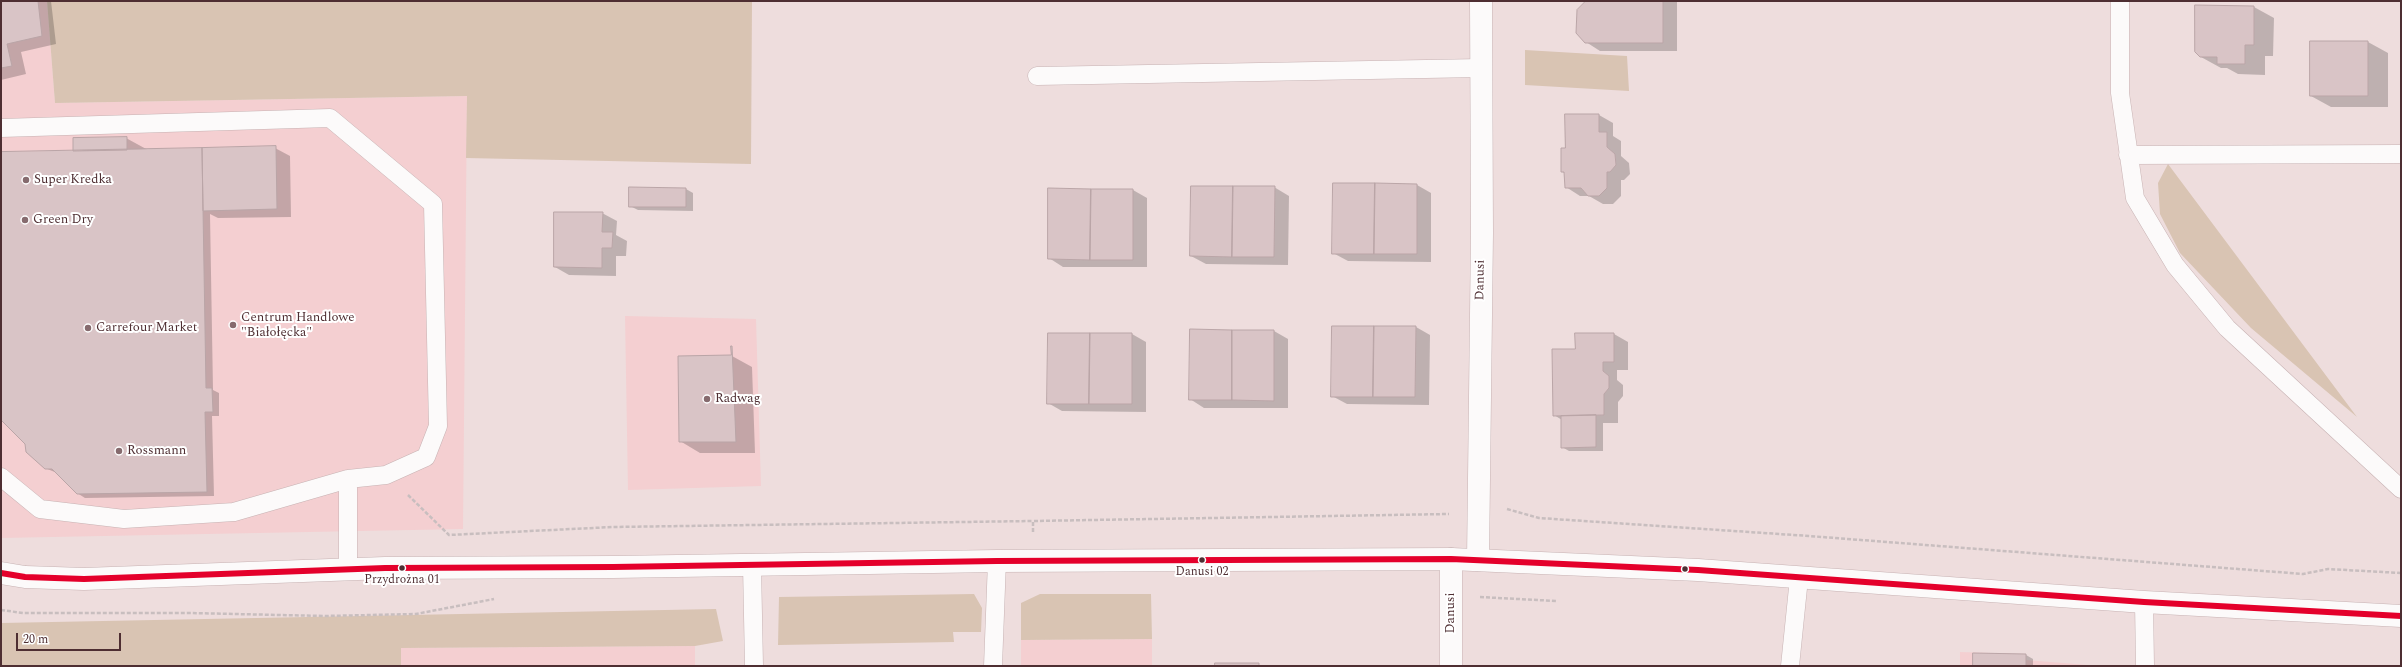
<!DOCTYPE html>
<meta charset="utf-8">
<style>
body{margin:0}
#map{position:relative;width:2402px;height:667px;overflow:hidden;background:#edd;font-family:Spectral,serif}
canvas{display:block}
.frame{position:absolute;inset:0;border:2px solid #4e2e32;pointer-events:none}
.scale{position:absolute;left:16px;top:633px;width:105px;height:18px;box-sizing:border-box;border:2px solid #4e2e32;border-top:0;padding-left:5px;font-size:12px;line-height:14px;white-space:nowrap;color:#4e2e32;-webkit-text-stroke:3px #fff;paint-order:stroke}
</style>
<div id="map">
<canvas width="2402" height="667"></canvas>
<div class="frame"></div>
<div class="scale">20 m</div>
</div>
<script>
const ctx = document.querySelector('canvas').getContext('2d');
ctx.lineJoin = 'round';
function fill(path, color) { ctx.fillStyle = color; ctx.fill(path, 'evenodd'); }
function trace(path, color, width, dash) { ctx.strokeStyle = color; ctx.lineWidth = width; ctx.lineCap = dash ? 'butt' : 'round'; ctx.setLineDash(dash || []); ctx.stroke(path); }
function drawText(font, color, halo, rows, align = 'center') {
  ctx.font = font + ' Spectral,serif'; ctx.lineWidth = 4; ctx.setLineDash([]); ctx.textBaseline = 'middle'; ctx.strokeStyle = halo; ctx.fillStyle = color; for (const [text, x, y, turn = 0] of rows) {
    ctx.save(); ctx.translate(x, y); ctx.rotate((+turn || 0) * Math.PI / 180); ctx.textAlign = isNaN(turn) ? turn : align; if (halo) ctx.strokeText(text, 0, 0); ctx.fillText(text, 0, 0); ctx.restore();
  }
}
fill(new Path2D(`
 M1,1H47L55,103L467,96L463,529L1,538Z
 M625,316L756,319L761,486L628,490Z
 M1152,639V666H1021V640Z
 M695,646V666H401V648Z
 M1960,652L2026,654V660L2100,666H1960Z`), '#f4cfd1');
fill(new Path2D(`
 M47,1H752L751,164L466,158L467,96L55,103Z
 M1525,50L1627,56L1629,91L1525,85Z
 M2168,164L2357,417L2251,328L2180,253L2160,214L2158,183Z
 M974,594L982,608L981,632H953L954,642L778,645L779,597Z
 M1040,594H1151L1152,639L1021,640V603Z
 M716,609L723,641L695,646L401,648V666H1V623Z`), '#d9c4b3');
fill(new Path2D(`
 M1,1H51L56,44L21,52L26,74L1,80Z
 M1587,1H1677V51H1600L1586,42Z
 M2254,7L2274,18L2273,56H2265V75L2238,74L2227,68H2221L2201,57Z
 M2368,42L2388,53V107H2331L2311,96Z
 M1599,115L1613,123V136L1621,141V156L1629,163L1630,174L1624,180H1621V196L1613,204H1603L1589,196H1580L1566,187L1565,173L1562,172L1566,149Z
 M126,138L148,150L275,148L290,156L291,217L218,218L210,214L213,390L219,393V416H212L214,496L85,498L77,493L57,473L45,468L26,443L1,419V153L77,152Z
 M1417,185L1431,193V262L1348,261L1333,253Z
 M1274,187L1289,196L1288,265L1206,264L1191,256Z
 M630,188L686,189L693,193V211L638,210L630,206Z
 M1133,190L1147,198V267H1063L1049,258Z
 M602,213L617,221L616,235L627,241L626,256H616V276L569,275L555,267Z
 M1333,327H1416L1430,335L1429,405L1347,404L1332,396Z
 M1191,330L1274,331L1288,339V408H1204L1190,399Z
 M1132,334L1146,342V412L1062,411L1048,403Z
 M1614,334L1628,342V370H1617V380L1623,385V396L1618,402V423H1603V451H1569L1562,447V420L1554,415L1576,350Z
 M732,356L752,367L755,453H700L680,441Z
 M1974,654L2026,655L2033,659V666H1974Z`), '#0003');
const building = new Path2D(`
 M1,1H38L42,36L7,44L12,66L1,68Z
 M1586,1H1663V43H1585L1576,33L1577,10Z
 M2195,5L2254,6V45H2245V64H2217V57H2200L2195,52Z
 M2310,41H2368V96H2310Z
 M1565,114H1599V132H1607V147L1615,154L1616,165L1610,172H1607V188L1599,196H1588L1581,188H1565L1564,172H1561V148H1565Z
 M127,137V150L73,151V138Z
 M276,146L277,209L203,211L202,148Z
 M202,148L206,388H212L213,412H205L207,492L77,494L52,469H45L26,452L25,444L1,420V152Z
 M1333,183H1375L1374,254H1332Z
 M1375,183L1417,184V254H1374Z
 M1191,186H1233L1232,257L1190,256Z
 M1233,186H1275L1274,257H1232Z
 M629,187L686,188V207H629Z
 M1048,188L1091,189L1090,260L1048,259Z
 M1091,189H1133V260H1090Z
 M554,212H603L602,232H613L612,248H602V268L554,267Z
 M1332,326H1374L1373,397H1331Z
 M1374,326H1416L1415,397H1373Z
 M1190,329L1232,330V400H1189Z
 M1232,330H1274V401L1232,400Z
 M1048,333H1090L1089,404H1047Z
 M1090,333H1132V404H1089Z
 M1575,333H1614V362H1603V371L1609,376V388L1604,394V415L1553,416L1552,349H1575Z
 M731,346H732L736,442H679L678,356L731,355Z
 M1596,415V447L1561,448V416Z
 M1973,653L2026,654V666H1973Z
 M1215,663H1259V666H1215Z`);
fill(building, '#d9c4c6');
trace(building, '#baa5a7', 1);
const service = new Path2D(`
 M2120,1V93L2135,198L2175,265L2227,328L2401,489
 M1037,76L1481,68
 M1,128L330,118L433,204L438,426L426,457L386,475L348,479V570
 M2128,155L2401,154
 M1,477L40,509L124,519L234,512L348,479
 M752,565L754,666
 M2144,602L2145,666
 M993,666L997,561
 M1790,666L1799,578`);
const minor = new Path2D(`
 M1478,560L1482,233L1481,1
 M1451,666V559`);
const tertiary = new Path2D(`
 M1,573L25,577L84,579L385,568L613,567L997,561L1451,559L1698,570L2144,602L2401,616`);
trace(service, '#c7b2b3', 19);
trace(minor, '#c7b2b3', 23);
trace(tertiary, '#c7b2b3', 23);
trace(new Path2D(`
 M408,495L449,535L613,527L1033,521
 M1507,509L1539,518L1809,536L2303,574L2328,569L2401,573
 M1033,532V521L1449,514
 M1480,597L1556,601
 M1,610L23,613H190L325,616L416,614L494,599`), '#c8bebf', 2.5, [4, 2]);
trace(service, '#fcfafa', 18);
trace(minor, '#fcfafa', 22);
trace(tertiary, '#fcfafa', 22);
trace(new Path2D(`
 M1,573L25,577L84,579L385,568L613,567L997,561L1451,559L1698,570L2144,602L2401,616`), '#e4002b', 6);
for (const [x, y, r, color] of [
 [26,180,4,"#866b6e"],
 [25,220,4,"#866b6e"],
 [233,325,4,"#866b6e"],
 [88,328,4,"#866b6e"],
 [707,399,4,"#866b6e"],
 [119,451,4,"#866b6e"],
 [1202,560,3.5,"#4e2e32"],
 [402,568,3.5,"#4e2e32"],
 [1685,569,3.5,"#4e2e32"]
]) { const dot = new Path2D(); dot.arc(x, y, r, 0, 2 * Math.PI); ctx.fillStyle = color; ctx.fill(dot); trace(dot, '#fff', 1.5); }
drawText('12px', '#4e2e32', '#fff', [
 ["Danusi 02",1202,573],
 ["Przydrożna 01",402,581]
]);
drawText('13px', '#4e2e32', '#fff', [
 ["Super Kredka",34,180],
 ["Green Dry",33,220],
 ["Centrum Handlowe",241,318],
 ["\"Białołęcka\"",241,333],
 ["Carrefour Market",96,328],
 ["Radwag",715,399],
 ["Rossmann",127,451]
], 'left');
drawText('13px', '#4e2e32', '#fff', [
 ["Danusi",1481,280,-89],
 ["Danusi",1451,613,-90]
]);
</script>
